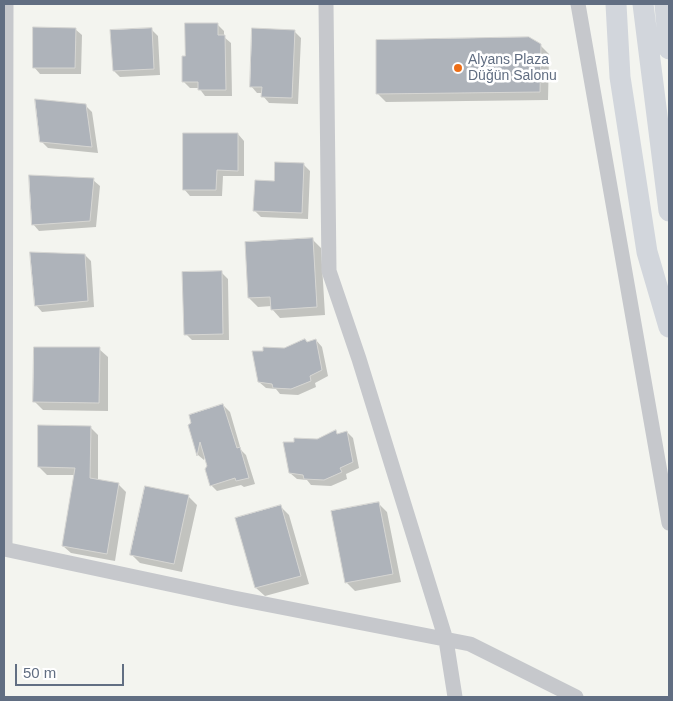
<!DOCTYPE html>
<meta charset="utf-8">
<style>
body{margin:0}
#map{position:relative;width:673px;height:701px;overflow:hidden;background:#f3f4ef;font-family:Arial,sans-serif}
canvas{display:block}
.frame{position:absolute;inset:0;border:5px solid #616e82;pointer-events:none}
.scale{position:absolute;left:15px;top:664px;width:109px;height:22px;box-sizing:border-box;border:2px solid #616e82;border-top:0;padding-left:6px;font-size:15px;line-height:18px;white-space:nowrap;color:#616e82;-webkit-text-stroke:4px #fff;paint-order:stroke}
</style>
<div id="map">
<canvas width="673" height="701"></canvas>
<div class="frame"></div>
<div class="scale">50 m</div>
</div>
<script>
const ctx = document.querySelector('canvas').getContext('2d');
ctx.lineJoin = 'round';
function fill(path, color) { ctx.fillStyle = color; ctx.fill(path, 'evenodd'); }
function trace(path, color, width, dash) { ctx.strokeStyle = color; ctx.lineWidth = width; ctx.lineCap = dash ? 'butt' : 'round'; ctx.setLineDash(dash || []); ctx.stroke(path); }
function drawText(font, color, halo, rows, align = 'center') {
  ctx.font = font + ' Arial,sans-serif'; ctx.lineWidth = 5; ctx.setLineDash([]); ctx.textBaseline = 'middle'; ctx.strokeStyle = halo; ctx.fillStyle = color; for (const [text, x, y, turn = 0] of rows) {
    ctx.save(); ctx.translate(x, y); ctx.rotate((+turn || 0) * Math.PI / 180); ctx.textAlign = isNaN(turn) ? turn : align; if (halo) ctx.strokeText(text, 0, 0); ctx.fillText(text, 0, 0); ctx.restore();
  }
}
fill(new Path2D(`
 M217,24L224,31V37L231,43L232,96H205L199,88H190L184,82L186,57Z
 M75,29L82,35L81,74H40L34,67Z
 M151,29L158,36L160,75L120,77L114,71Z
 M295,32L301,38L298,104L269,103L263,96V93H257L251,86Z
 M540,45L549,54L548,100L386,102L377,93Z
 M86,106L92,112L98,153L48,148L41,141Z
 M238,134L244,141V176H223L222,196H190L184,189Z
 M304,165L310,171L308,219L261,217L254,210L275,182Z
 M93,180L100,186L96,227L39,231L33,224Z
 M312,239L321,248L325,315L280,318L272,309V306L258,307L249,298L246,243Z
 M85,255L91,261L94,307L42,312L36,305Z
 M221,272L228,279L229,340H192L186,334Z
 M316,340L322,347L328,376L315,383L316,387L298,395L280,394L276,389L266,388L259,382L284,349Z
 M99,349L108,357V411L43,410L35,402Z
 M223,405L230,412L241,450L246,455L255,484L244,487L241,485L217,491L211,485L209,467L205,454L204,460L198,455L189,426Z
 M90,427L98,435V481L118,484L126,492L115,561L71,553L63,546L75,475H47L39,467Z
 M335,432L339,435L347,432L353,438L359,468L346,474L347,479L331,486L311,485L307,480L297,479L290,473L317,440Z
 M188,496L197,505L182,572L140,563L131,554Z
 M378,503L387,512L401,582L355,591L347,583L333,512Z
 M281,507L289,515L309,584L265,596L256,588L237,519Z`), '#0003');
const building = new Path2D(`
 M185,23H218V35H225L226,90H198V82H182V56H185Z
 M33,27L76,28L75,68H33Z
 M152,28L154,69L113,71L110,30Z
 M252,28L295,30L292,98L261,97L262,87H250Z
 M529,37L541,44L540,92L376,94V40Z
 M35,99L86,104L92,147L40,142Z
 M183,133H238V171L217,170L216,190H183Z
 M275,162L304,163L302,213L253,211L255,180L274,181Z
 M29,175L94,178L90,221L32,225Z
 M313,238L317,307L271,310L270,297L248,298L245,242Z
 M30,252L85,254L88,301L35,306Z
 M222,271L223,334L184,335L182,272Z
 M305,339L307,342L316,339L322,370L310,376L311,381L291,389L273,388L272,384L258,382L252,351H263V347L284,348Z
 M34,347H100L99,403L33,402Z
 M223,404L237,448L240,447L249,478L236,481L235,478L210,486L205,469L207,466L200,442L197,456L188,425L191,423L189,415Z
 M38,425L91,426L90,478L119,483L107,554L62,546L75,468L38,467Z
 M336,430L337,434L347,431L353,462L340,468L342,472L324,480L304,479L303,475L289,473L283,442H294V438L317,439Z
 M145,486L189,495L174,564L130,555Z
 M379,502L393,574L345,583L331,511Z
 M281,505L301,576L255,588L235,518Z`);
fill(building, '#aeb3ba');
trace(building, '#d5d5d2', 1);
trace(new Path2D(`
 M326,4L329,271L359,359L446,640L455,697
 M578,4L669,523
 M4,549L234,598L470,644L576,697
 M5,549L6,4`), '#c6c8cc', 15);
trace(new Path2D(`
 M616,4L620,77L647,252L669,327
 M643,4L669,211
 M665,4L669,49`), '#d2d6dc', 21);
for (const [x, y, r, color] of [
 [458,68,5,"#ed6e17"]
]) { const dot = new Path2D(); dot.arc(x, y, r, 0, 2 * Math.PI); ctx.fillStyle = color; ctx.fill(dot); trace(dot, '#fff', 2); }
drawText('14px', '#616e82', '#fff', [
 ["Alyans Plaza",468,60],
 ["Düğün Salonu",468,76]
], 'left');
</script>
